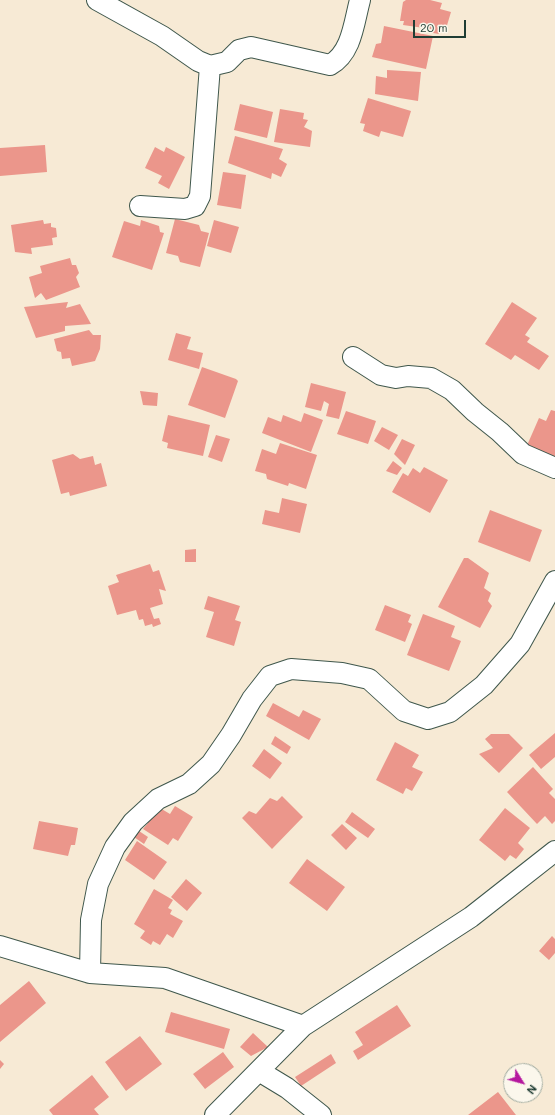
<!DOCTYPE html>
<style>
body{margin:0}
#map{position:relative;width:555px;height:1115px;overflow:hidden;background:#f7ead5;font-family:Mali,sans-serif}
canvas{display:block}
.north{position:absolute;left:503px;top:1063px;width:40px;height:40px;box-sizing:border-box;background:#fbf7ec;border:1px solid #a3ada2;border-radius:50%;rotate:127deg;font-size:11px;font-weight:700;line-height:16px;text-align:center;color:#1f3d34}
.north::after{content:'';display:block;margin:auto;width:14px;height:18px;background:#b5179e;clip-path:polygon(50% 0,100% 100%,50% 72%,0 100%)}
.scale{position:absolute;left:413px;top:20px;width:53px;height:18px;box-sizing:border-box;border:2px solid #1f3d34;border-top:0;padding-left:5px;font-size:12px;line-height:14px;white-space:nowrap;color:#1f3d34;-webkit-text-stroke:3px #fbf7ec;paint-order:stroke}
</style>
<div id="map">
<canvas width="555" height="1115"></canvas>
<div class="north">N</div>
<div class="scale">20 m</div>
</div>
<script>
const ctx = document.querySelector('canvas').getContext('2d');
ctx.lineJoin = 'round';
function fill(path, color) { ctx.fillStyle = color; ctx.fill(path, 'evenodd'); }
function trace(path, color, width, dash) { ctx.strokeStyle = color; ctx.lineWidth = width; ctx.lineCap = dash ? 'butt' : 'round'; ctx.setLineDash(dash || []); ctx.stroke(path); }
fill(new Path2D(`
 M406,0H430L442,3L440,9L451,12L445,32L439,28V34L433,33L431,29L403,25L404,21H400L403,2Z
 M384,26L433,36L426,69L372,57L376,44L381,43Z
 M387,70L421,72L418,101L375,94L376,76L387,78Z
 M368,98L411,111L403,137L381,131L379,137L363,131L365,124L360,123Z
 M240,104L273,112L267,138L234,130Z
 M280,109L304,113L303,119L308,120L304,127L312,131L310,147L274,142Z
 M235,136L283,149L279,159L287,164L281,177L272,173L271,179L228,163Z
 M45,145L47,172L0,176V148Z
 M155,147L164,152L166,147L185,157L169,189L158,183L162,176L145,168Z
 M223,172L246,175L241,209L217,205Z
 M175,219L199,225L201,231L209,233L200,267L180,262L178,256L166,253Z
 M43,220L44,224L51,223V227L56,228L57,237L52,238L53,245L31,248L32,254L15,252L11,225Z
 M141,220L159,226L160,232L164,233L152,270L112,257L124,221L140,226Z
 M214,220L239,227L231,253L207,246Z
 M70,258L72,265H76L79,273L76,277L80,287L46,300L41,293L35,298L29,277L42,273L40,266Z
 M68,302L66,308L80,304L91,324L65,326V331L36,338L24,307Z
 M512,302L537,318L525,335L530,338L527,342L549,356L539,370L515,355L511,360L485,344Z
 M89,330L93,335H101L100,349L95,361L72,366L70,358L62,359L61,352L57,351L54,339Z
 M176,333L191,337L187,349L203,353L199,369L168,360Z
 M202,367L236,379L238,381L225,418L188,405Z
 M311,383L346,392L339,419L326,416L329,404L324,401L321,411L305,407Z
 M140,391L158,393L157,406L143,405Z
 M551,410L555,411V459L525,450L539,418L546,421Z
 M346,411L376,421L368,444L337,434Z
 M304,413L323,420L311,452L262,433L268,417L281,422L283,415L301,422Z
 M168,415L210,425L203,456L167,448L168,443L162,441Z
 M382,427L398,435L389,450L374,441Z
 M216,435L230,439L222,462L208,457Z
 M402,439L415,445L405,465L394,454Z
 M280,443L317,455L306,489L289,483L288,486L267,479L266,474L255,471L262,449L276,454Z
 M73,454L80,459L93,456L95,465L101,463L107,486L70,496L69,492L61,494L52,460Z
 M393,461L402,468L397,475L386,471Z
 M424,467L448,480L430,513L392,492L403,473L408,476L413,468L420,473Z
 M282,498L307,504L300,533L262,524L265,510L279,513Z
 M490,510L542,530L530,562L478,542Z
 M196,549V562H185V550Z
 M464,558H468L489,573L484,588L491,593L488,601L492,606L480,628L438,607Z
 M150,564L153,572L159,570L166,591L159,589L163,604L150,608L154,619L159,618L161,624L153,627L152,624L145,626L143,619L139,620L136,610L117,615L108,586L119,582L116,575Z
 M208,596L240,606L235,620L241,622L234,646L206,637L214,612L204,609Z
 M385,605L411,615L408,622L412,624L405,642L375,630Z
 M423,614L455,626L451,637L461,641L449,671L407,655Z
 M273,703L299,717L303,710L321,719L309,740L266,716Z
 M555,733V757L541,769L529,755Z
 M491,734H509L523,748L499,773L479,754L493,748L485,739Z
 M275,736L291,747L287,754L271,744Z
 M395,742L419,755L412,767L423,772L412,791L406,788L403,794L376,780Z
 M264,749L282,763L270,779L252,766Z
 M533,767L553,789L549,793L555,799V821L552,824L545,816L537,824L507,792Z
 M282,796L303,817L272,849L242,818L249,811L256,814L270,798L277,801Z
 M155,805L170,814L175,806L193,817L178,841L173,838L168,845L143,829L148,823L142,819Z
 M505,808L530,828L518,843L524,849L516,859L510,855L505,861L479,840Z
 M352,812L375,829L368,838L345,822Z
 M39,821L78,828L75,845H71L68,856L33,849Z
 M342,824L357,838L346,850L331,835Z
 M136,829L148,837L144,844L131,835Z
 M137,841L167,862L154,880L125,860Z
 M307,859L345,887L327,911L289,883Z
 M186,879L202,893L187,911L171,897Z
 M154,889L173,900L168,908L172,910L170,914L183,921L173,938L167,934L160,945L153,941L151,945L140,938L145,931L134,924Z
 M552,936L555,939V953L549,960L539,951Z
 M29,981L46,1003L0,1042V1005Z
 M397,1005L411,1026L358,1060L353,1051L363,1045L355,1032Z
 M171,1012L230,1029L224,1049L165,1032Z
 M253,1033L268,1047L251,1056L240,1047Z
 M140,1036L162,1064L126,1091L105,1062Z
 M223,1052L234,1067L205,1089L193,1074Z
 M331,1054L336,1063L301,1086L295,1077Z
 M0,1060L4,1064L0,1069Z
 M92,1075L109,1097L94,1109L99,1115H53L49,1110Z
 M498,1092L516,1115H468Z`), '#eb968b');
const minor = new Path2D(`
 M97,0L162,36L198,61L210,66L227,62L239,50L251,47L330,65C352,53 354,22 360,0
 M140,206L185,209L195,206L200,196L210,66
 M353,357L381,375L396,378L408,376L431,378L452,390L475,412L500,432L523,454L555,468
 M0,946L90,973L165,978L303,1026
 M90,973L91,920L98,884L115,847L133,822L158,799L189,784L211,764L231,735L252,699L270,676L291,669L342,673L369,679L404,711L428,719L450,712L484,685L520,644L555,581
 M259,1071L287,1088L321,1115
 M215,1115L303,1026L471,917L555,851`);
trace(minor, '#3f574c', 22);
trace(minor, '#fff', 20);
</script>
